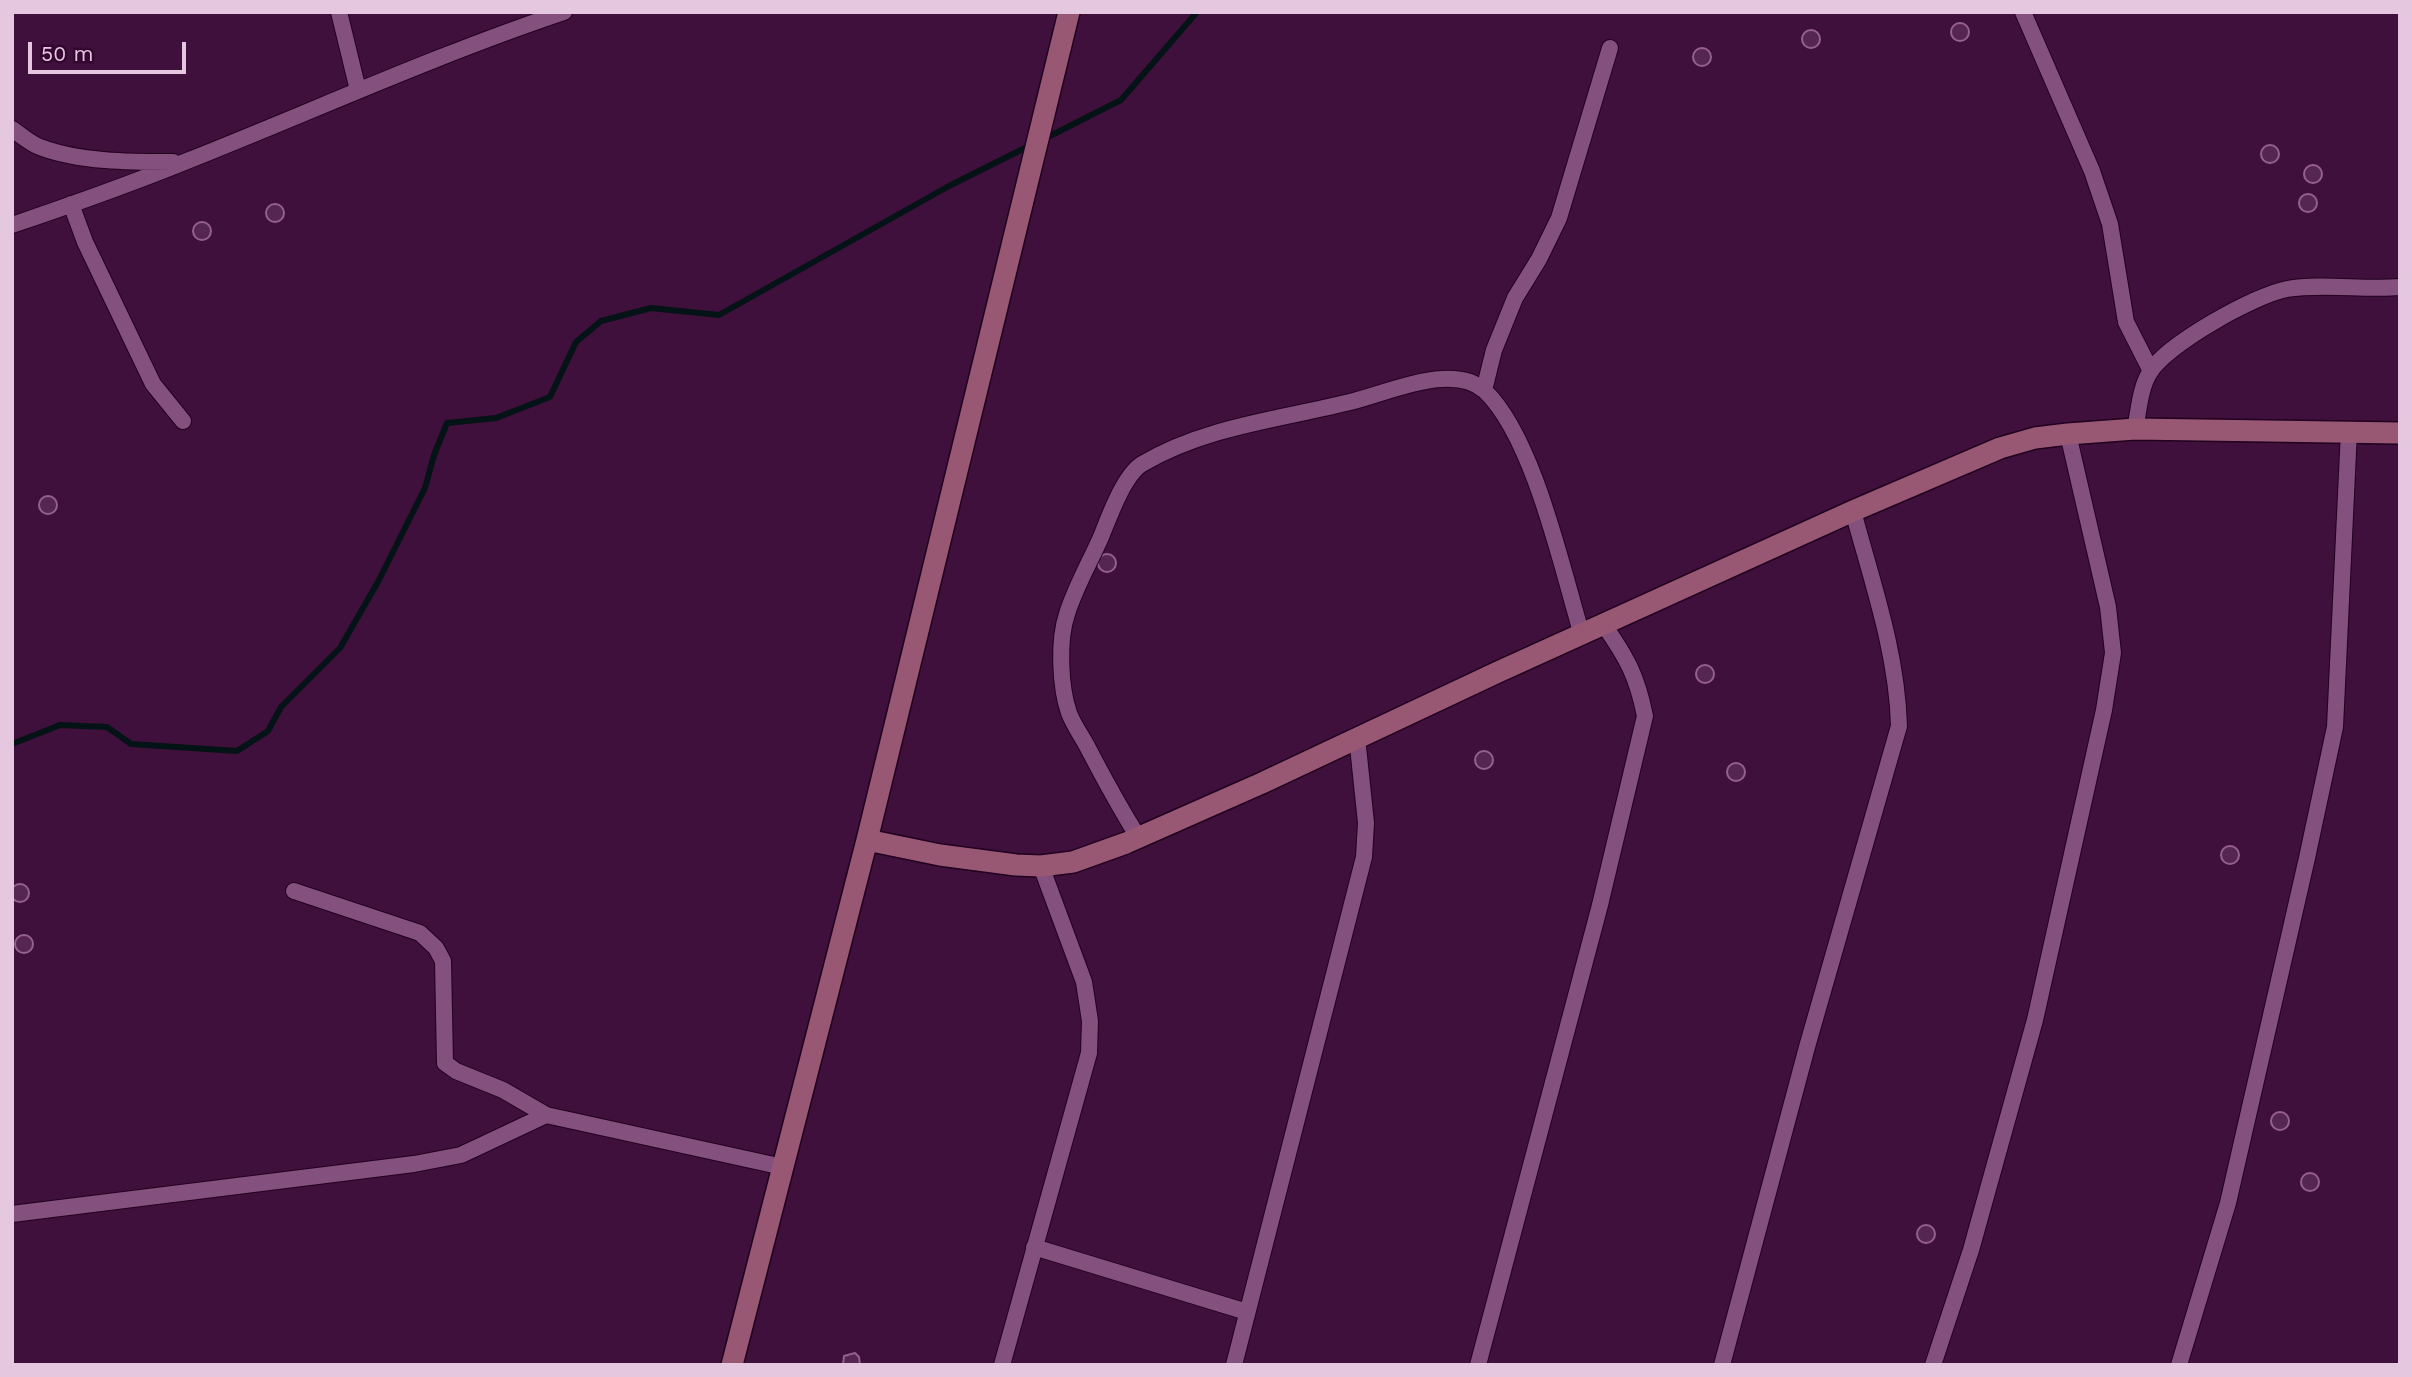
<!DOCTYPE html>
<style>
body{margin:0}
#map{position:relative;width:2412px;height:1377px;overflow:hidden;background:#40103c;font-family:"Work Sans",sans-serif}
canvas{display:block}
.frame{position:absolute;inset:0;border:14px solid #e5c7e0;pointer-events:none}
.scale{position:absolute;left:28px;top:42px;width:158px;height:32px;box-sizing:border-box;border:4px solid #e5c7e0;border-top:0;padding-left:9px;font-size:21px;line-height:24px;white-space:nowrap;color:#e5c7e0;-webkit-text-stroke:5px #350531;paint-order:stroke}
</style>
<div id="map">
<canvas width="2412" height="1377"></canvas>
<div class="frame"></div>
<div class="scale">50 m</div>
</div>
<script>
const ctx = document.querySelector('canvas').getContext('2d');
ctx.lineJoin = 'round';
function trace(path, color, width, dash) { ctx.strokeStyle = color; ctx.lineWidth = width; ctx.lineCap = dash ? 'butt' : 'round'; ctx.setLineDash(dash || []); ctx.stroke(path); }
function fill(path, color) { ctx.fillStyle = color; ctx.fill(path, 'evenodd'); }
trace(new Path2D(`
 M1044,139L1121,100L1197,12
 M12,744L60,725L107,727L131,744L237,751L268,731L281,707L340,648L379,580L425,488L434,455L447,423L496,418L550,397L576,342L601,321L651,308L719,315L949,186L1031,145`), '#041316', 6);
const building = new Path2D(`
 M1951 32a9 9 0 1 1 18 0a9 9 0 1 1-18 0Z
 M1802 39a9 9 0 1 1 18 0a9 9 0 1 1-18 0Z
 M1693 57a9 9 0 1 1 18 0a9 9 0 1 1-18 0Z
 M2261 154a9 9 0 1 1 18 0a9 9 0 1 1-18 0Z
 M2304 174a9 9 0 1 1 18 0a9 9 0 1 1-18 0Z
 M2299 203a9 9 0 1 1 18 0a9 9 0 1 1-18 0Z
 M266 213a9 9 0 1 1 18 0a9 9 0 1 1-18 0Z
 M193 231a9 9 0 1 1 18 0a9 9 0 1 1-18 0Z
 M39 505a9 9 0 1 1 18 0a9 9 0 1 1-18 0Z
 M1098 563a9 9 0 1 1 18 0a9 9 0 1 1-18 0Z
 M1696 674a9 9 0 1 1 18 0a9 9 0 1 1-18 0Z
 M1475 760a9 9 0 1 1 18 0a9 9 0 1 1-18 0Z
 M1727 772a9 9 0 1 1 18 0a9 9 0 1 1-18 0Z
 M2221 855a9 9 0 1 1 18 0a9 9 0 1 1-18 0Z
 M11 893a9 9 0 1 1 18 0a9 9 0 1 1-18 0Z
 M15 944a9 9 0 1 1 18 0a9 9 0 1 1-18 0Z
 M2271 1121a9 9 0 1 1 18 0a9 9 0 1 1-18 0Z
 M2301 1182a9 9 0 1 1 18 0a9 9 0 1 1-18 0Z
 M1917 1234a9 9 0 1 1 18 0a9 9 0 1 1-18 0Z
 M855,1353L859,1357L860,1365H843L844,1356Z`);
fill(building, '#562652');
trace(building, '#95608f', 2);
const street = new Path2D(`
 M339,12L358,90
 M2023,12L2092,171L2110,224L2126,322L2151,371
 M12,129C21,135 31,144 40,147C79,162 131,162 173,162
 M71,204L85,242L153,384L183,421
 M12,225C71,205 130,184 187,161C313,111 436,55 564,12
 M1484,390L1494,350L1515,298L1539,259L1559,218L1610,48
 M2135,429C2139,410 2140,388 2150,372C2167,344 2255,295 2287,289C2321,283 2364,290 2400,287
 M1139,838C1120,809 1105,780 1089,750C1083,738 1074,726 1069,713C1060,687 1058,640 1067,614C1075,588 1090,562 1101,537C1109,517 1124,475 1142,464C1206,426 1283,419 1354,401C1390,392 1454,362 1485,391C1534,438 1562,569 1582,635
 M294,891L420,933L436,948L443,961L445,1063L456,1071L503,1090L546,1115
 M12,1214L414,1164L461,1155L546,1115L783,1167
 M1034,1247L1247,1312
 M1002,1365L1089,1053L1090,1021L1084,982L1041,866
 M1234,1365L1364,857L1366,823L1357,737
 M1478,1365L1600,905L1645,716C1637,676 1627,658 1604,625
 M1722,1365L1807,1047L1899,726C1897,652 1872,582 1853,511
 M1933,1365L1971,1250L2035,1020L2104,710L2113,653L2108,607L2068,434
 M2179,1365L2228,1203L2307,858L2335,727L2349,431`);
const secondary = new Path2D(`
 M867,840L940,855L1016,865L1041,866L1073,862L1126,843L1262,783L1498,672L1853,511L2000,448L2035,438L2068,434L2135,429L2400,433
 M732,1365L867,840L1069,12`);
trace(street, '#21011f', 18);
trace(secondary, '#21011f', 24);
trace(street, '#84507e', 16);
trace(secondary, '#985874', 21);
</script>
